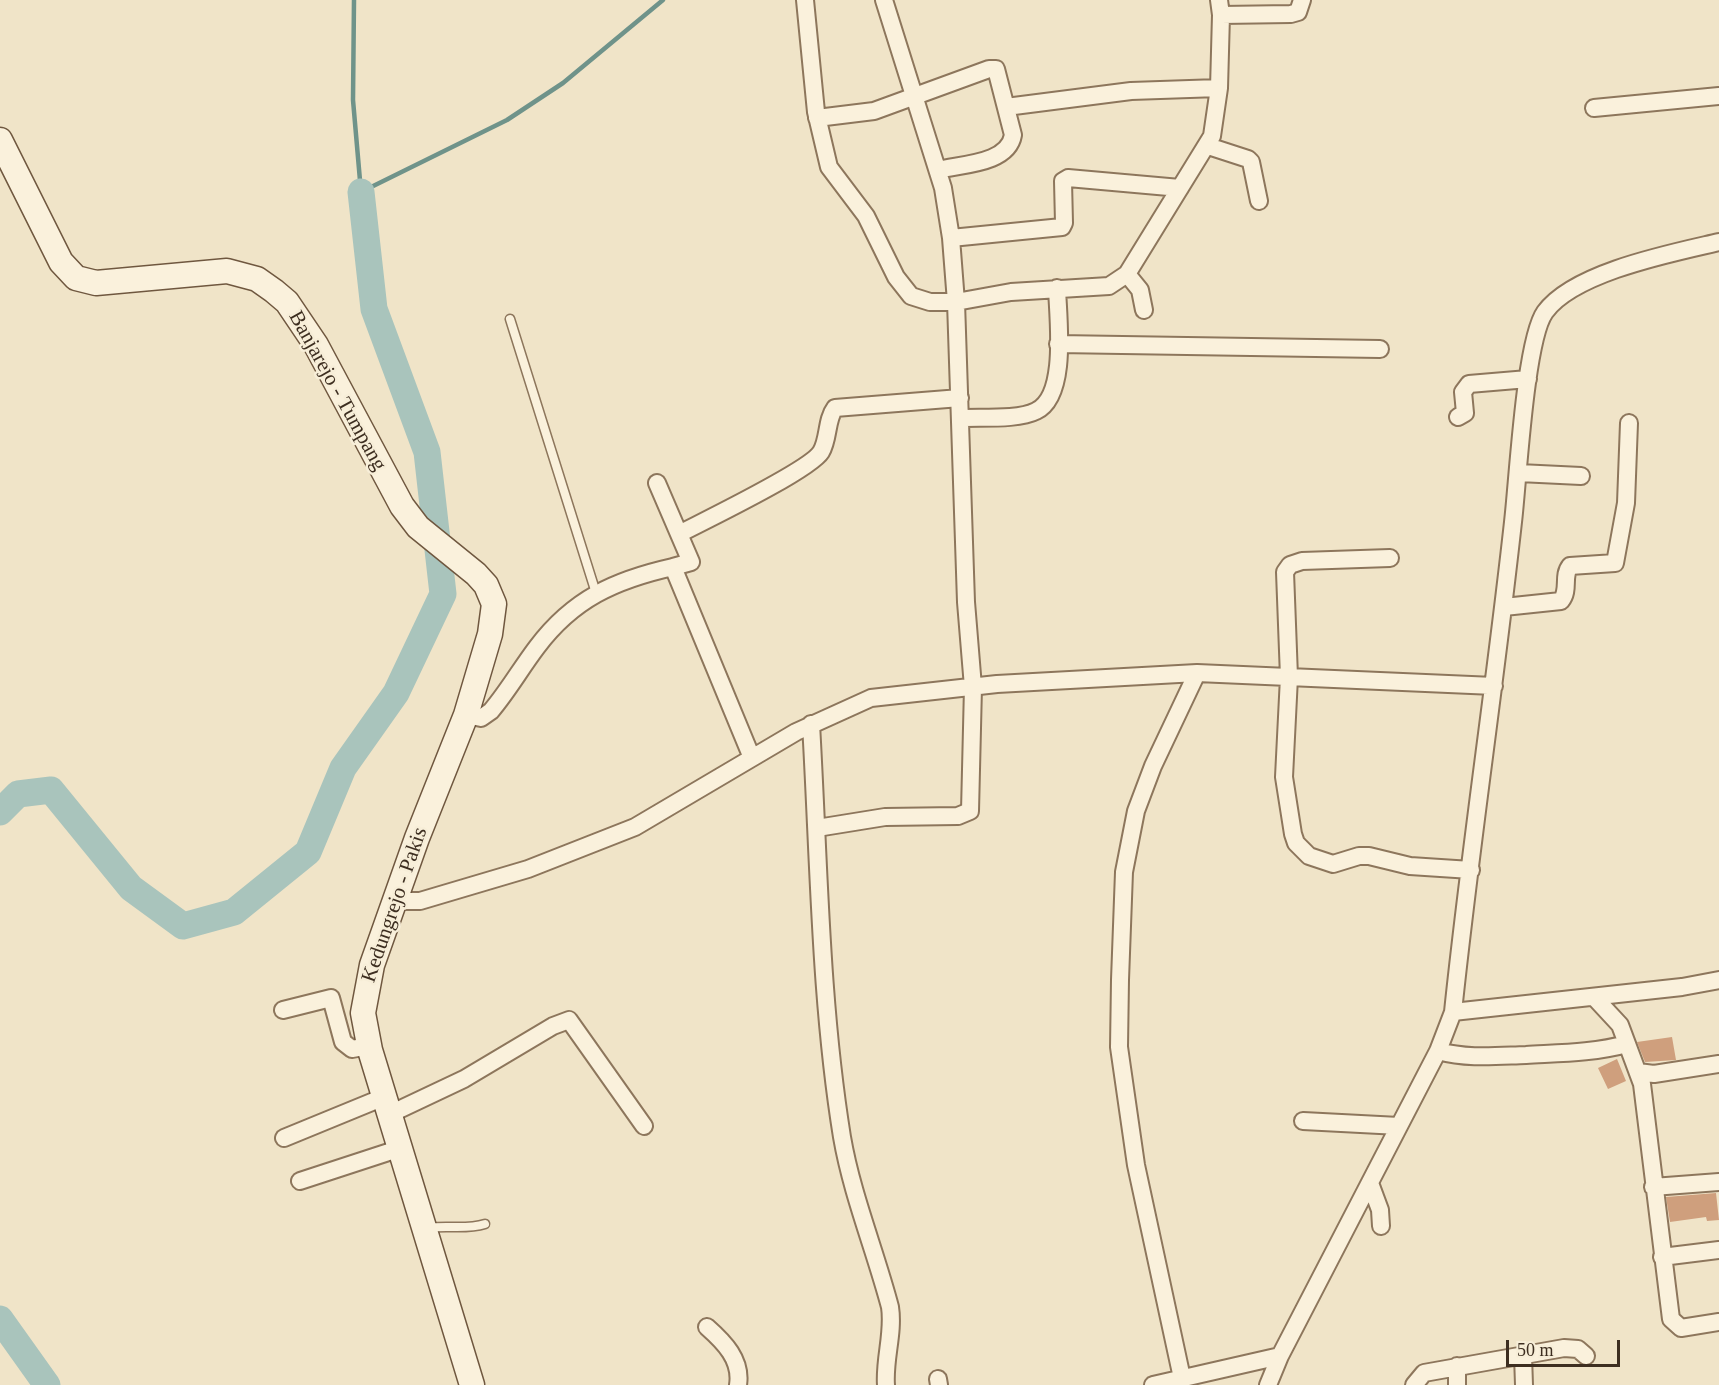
<!DOCTYPE html>
<style>
body{margin:0}
#map{position:relative;width:1719px;height:1385px;overflow:hidden;background:#f0e4c8;font-family:Georgia,serif}
canvas{display:block}
.scale{position:absolute;left:1506px;top:1340px;width:114px;height:27px;box-sizing:border-box;border:3px solid #3d2e20;border-top:0;padding-left:8px;font-size:18px;line-height:21px;white-space:nowrap;color:#3d2e20;-webkit-text-stroke:4px #f7eed8;paint-order:stroke}
</style>
<div id="map">
<canvas width="1719" height="1385"></canvas>
<div class="scale">50 m</div>
</div>
<script>
const ctx = document.querySelector('canvas').getContext('2d');
ctx.lineJoin = 'round';
function trace(path, color, width, dash) { ctx.strokeStyle = color; ctx.lineWidth = width; ctx.lineCap = dash ? 'butt' : 'round'; ctx.setLineDash(dash || []); ctx.stroke(path); }
function fill(path, color) { ctx.fillStyle = color; ctx.fill(path, 'evenodd'); }
function drawText(font, color, halo, rows, align = 'center') {
  ctx.font = font + ' Georgia,serif'; ctx.lineWidth = 5; ctx.setLineDash([]); ctx.textBaseline = 'middle'; ctx.strokeStyle = halo; ctx.fillStyle = color; for (const [text, x, y, turn = 0] of rows) {
    ctx.save(); ctx.translate(x, y); ctx.rotate((+turn || 0) * Math.PI / 180); ctx.textAlign = isNaN(turn) ? turn : align; if (halo) ctx.strokeText(text, 0, 0); ctx.fillText(text, 0, 0); ctx.restore();
  }
}
trace(new Path2D(`
 M354,0L353,100L361,192L507,120L563,83L663,0`), '#6f938a', 4.5);
trace(new Path2D(`
 M0,812L18,794L51,790L131,888L183,926L234,912L308,852L343,768L396,693L443,594L427,452L374,309L361,192
 M0,1319L47,1385`), '#a9c4bc', 27);
fill(new Path2D(`
 M1672,1037L1676,1060L1645,1062L1637,1042Z
 M1617,1059L1626,1081L1608,1089L1598,1068Z
 M1716,1193L1719,1220L1707,1221L1706,1217L1670,1222L1666,1197Z`), '#cf9f7d');
const service = new Path2D(`
 M510,319L596,593
 M428,1228C448,1225 466,1230 485,1224`);
const minor = new Path2D(`
 M805,0L816,112L829,167L866,216L896,277L911,296L930,302H956L951,238L943,188L884,0
 M1221,15L1291,14L1298,12L1302,0
 M1006,107L1131,91L1219,88
 M1594,108L1719,96
 M817,118L874,111L989,69H996L1013,135C1008,164 962,164 938,170
 M1208,146L1248,159L1251,162L1259,201
 M951,238L1062,227L1064,223L1063,181L1068,178L1180,188
 M1127,274L1140,290L1144,310
 M1058,344L1380,349
 M1458,417L1465,413L1463,392L1469,384L1528,379
 M962,418C981,417 1019,420 1036,411C1068,396 1058,319 1057,288
 M1519,473L1581,476
 M657,483L691,562L673,567
 M679,534C704,521 810,470 821,452C829,439 826,420 835,408L960,398
 M1390,558L1302,561L1290,565L1285,572L1289,677L1284,777L1293,834L1296,843L1309,856L1333,864L1359,856H1369L1410,866L1471,870
 M1504,607L1561,601C1570,590 1562,576 1570,566L1615,563L1626,503L1629,423
 M466,715L481,718L491,711C508,691 521,668 537,647C573,599 615,580 673,567L752,758
 M811,724C819,862 820,1001 842,1137C852,1195 875,1250 890,1307C894,1333 884,1359 886,1385
 M817,828L885,817L958,816L970,811L973,687L966,602L956,302L1011,292L1109,286L1127,274L1212,136L1219,88L1221,15L1219,0
 M398,893L406,901H420L528,869L635,827L796,732L871,698L997,684L1197,673L1494,686
 M1594,997L1620,1025L1642,1084L1671,1319L1681,1328L1719,1322
 M283,1010L331,998L343,1042L352,1049L369,1046
 M1453,1012L1682,987L1719,980
 M1438,1051C1468,1059 1495,1056 1526,1055C1560,1053 1593,1053 1627,1044
 M1638,1072L1654,1074L1719,1064
 M390,1114L464,1079L553,1026L569,1020L644,1126
 M1303,1121L1399,1126
 M284,1138L384,1097
 M300,1181L401,1148
 M1370,1183L1380,1210L1381,1226
 M1653,1187L1719,1182
 M1662,1257L1719,1250
 M707,1327C724,1342 742,1360 738,1385
 M1523,1355L1524,1385
 M1457,1366V1385
 M1182,1378L1136,1165L1119,1047L1120,980L1124,872L1136,811L1153,766L1197,673
 M938,1379L939,1385
 M1153,1385L1280,1356
 M1268,1385L1280,1356L1438,1051L1453,1012C1470,849 1495,686 1513,522C1518,480 1525,340 1545,312C1574,272 1672,253 1719,242
 M1414,1385L1424,1373L1564,1348L1578,1349L1586,1356`);
const secondary = new Path2D(`
 M0,140L61,262L76,278L96,283L227,271L257,279L274,291L287,302L316,345L402,506L418,527L476,574L486,585L494,604L490,634L466,715L417,838L372,965L363,1013L370,1050L472,1385`);
trace(service, '#8d765c', 11);
trace(minor, '#8d765c', 20);
trace(secondary, '#6f573f', 27);
trace(service, '#faf1dc', 8);
trace(minor, '#faf1dc', 16);
trace(secondary, '#faf1dc', 24);
drawText('21px', '#3d2e20', '#f7eed8', [
 ["Banjarejo - Tumpang",337,391,61],
 ["Kedungrejo - Pakis",395,905,-71]
]);
</script>
